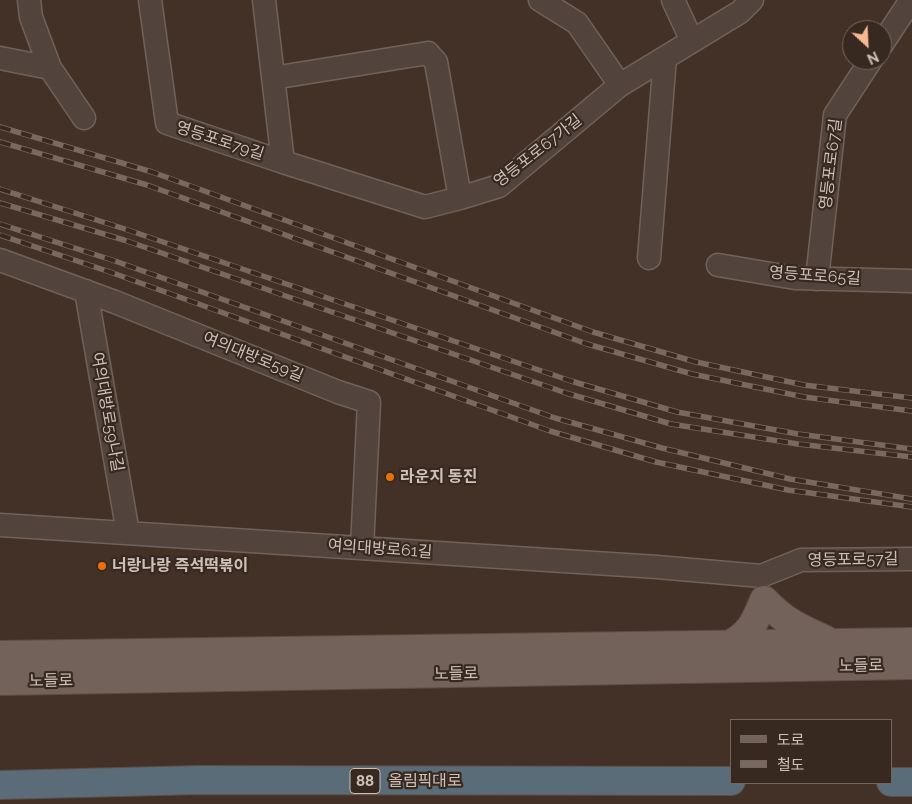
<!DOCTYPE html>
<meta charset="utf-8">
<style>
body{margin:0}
#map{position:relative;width:912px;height:804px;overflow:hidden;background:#433128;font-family:Raleway,"Noto Sans KR",sans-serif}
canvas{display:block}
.legend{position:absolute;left:730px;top:719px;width:162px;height:65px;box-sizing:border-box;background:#382920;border:1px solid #73655d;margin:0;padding:6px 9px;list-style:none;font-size:15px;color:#ccc0b9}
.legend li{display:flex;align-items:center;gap:10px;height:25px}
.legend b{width:25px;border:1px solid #73655d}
.north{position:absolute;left:842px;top:20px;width:50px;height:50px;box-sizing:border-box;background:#382920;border:1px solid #73655d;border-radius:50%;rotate:155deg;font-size:14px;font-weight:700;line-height:20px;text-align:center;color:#ccc0b9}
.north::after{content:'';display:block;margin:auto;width:18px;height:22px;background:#f6b994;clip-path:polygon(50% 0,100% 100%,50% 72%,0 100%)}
</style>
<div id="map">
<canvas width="912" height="804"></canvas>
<ul class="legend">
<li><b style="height:6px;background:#72625a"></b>도로</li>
<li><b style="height:6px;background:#79685e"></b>철도</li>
</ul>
<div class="north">N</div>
</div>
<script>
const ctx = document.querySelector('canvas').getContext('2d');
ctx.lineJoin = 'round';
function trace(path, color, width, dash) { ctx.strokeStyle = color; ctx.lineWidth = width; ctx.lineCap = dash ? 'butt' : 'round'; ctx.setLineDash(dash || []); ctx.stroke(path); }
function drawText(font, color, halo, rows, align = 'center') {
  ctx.font = font + ' Raleway,"Noto Sans KR",sans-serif'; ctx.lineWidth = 4.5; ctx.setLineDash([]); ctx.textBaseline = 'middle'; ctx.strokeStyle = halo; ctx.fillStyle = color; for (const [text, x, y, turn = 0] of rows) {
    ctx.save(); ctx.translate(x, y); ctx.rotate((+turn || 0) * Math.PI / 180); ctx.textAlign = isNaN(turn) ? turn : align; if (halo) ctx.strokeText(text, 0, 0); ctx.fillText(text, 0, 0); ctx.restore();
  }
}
const minor = new Path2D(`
 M29,0L31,17L50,68L84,118
 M150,0L167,123L283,162L264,0
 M540,0L577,23L620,85
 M673,0L692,41
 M882,44L911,0
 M0,58L50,68
 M273,78L428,53L436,62L460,198
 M283,162L425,207L460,198L499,186L620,85L740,12L752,0
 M649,258L665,58
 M0,260L115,302L338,392L369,402L362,548
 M718,265L795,278L912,281
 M817,279L835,115L871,60
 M86,291L128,533
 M0,525L657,567L761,576L801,560L912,559`);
const major = new Path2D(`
 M731,644C752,632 755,621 764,600C785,622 798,627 826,640
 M0,655L912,642
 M0,681L912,665`);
const highway = new Path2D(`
 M891,782H912
 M0,785L200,780L731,781`);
trace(minor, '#70625a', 25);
trace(major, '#5c4d46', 30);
trace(highway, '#5d4f47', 30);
trace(minor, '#52443c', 22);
trace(major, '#72625a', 28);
trace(highway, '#596c78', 28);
const rail = new Path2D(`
 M0,127L152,172L593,332L696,362L804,385L912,398
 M0,142L147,185L587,344L692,374L804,397L912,411
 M0,189L128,230L571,381L677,412L798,434L912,449
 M0,203L124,240L566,393L671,424L798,444L912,457
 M0,224L115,261L555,418L662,448L790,479L912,499
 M0,235L110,272L550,431L656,462L788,490L912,507`);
trace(rail, '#79685e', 5.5);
trace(rail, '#382920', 4, [11]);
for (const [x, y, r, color] of [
 [390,477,5,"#e8710a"],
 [102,566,5,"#e8710a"]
]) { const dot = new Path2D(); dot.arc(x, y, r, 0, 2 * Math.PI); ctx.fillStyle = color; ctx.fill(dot); trace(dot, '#382920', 2); }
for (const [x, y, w] of [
 [365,781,30]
]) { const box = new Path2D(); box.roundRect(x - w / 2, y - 12.5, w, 25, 4); ctx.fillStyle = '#382920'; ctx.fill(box); trace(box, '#ccc0b9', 1); }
drawText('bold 15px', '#ccc0b9', null, [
 ["88",365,781]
]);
drawText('16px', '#ccc0b9', '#382920', [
 ["영등포로79길",220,141,18],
 ["영등포로67가길",538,151,-38],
 ["영등포로67길",831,164,-83],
 ["영등포로65길",815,276,4],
 ["여의대방로59길",253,357,22],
 ["여의대방로59나길",107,412,80],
 ["여의대방로61길",380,549,4],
 ["영등포로57길",853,560,-1],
 ["노들로",861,666,-1],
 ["노들로",456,674,-1],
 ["노들로",51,681,-1],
 ["올림픽대로",425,781]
]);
drawText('bold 16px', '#ccc0b9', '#382920', [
 ["라운지 동진",400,477],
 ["너랑나랑 즉석떡볶이",112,566]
], 'left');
</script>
